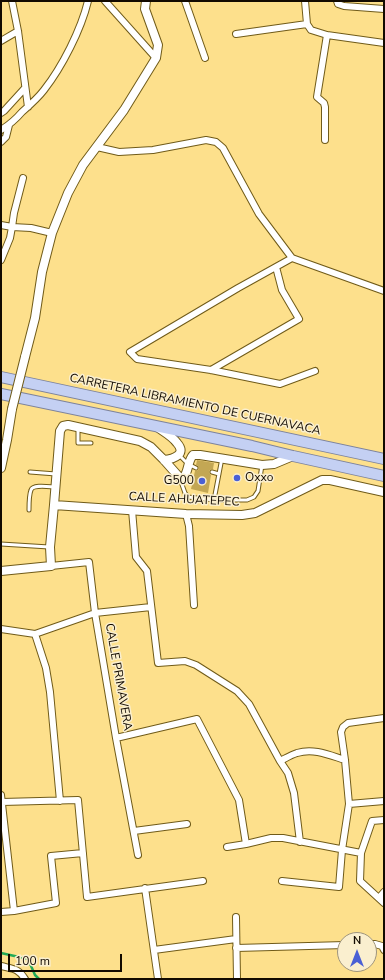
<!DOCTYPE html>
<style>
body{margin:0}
#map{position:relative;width:385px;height:980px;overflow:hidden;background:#fde08c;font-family:"Nunito Sans",sans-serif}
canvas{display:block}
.frame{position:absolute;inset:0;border:2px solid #120a00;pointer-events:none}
.north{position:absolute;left:337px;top:932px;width:40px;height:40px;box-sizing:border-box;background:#faefcf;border:1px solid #9d937c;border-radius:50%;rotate:0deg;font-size:11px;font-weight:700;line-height:16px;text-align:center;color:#120a00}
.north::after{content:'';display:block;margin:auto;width:14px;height:18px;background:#4a60d5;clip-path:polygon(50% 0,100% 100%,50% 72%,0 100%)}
.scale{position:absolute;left:8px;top:954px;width:114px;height:18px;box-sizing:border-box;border:2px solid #120a00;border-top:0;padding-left:5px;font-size:12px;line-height:14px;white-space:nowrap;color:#120a00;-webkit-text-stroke:3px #faefcf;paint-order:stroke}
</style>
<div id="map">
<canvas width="385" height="980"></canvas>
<div class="frame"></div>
<div class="north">N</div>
<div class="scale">100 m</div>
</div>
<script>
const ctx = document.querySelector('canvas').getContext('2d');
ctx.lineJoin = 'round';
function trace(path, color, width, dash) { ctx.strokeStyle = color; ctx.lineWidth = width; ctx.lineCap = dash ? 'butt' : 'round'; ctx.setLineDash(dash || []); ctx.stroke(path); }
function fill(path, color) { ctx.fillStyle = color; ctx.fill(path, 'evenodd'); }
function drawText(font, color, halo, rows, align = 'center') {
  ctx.font = font + ' "Nunito Sans",sans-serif'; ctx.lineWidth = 3; ctx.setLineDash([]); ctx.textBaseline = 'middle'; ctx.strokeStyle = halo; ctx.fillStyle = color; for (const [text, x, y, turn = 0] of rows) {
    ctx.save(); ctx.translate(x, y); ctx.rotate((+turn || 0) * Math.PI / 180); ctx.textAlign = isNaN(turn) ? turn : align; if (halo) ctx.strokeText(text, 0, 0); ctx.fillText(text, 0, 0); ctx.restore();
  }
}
trace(new Path2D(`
 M1,953L28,959L35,975L39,979`), '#22aa57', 2.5);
fill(new Path2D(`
 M197,460L214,463L213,469L210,470L209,472L210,474L211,475L208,493L191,489L195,471L198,470L199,468L198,466L196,465Z`), '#c3a754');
const service = new Path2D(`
 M78,429V443H91
 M179,455L188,464L196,468
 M30,472L56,474
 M212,472L219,474
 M180,479L185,493L188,497L214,500H247L254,497L258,491L262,465
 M214,500L222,458
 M29,510C29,505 29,495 31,490C33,484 50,487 55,487
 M1,544L49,547`);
const minor = new Path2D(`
 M12,1L18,31L28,107
 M105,1L156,58
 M185,1L205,58
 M305,1L307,24L311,30L327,35L384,43
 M337,1L338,4L344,6L384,9
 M236,34L307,24
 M1,41L18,31
 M1,113L4,111L25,88
 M1,130C9,125 16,119 22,112C30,105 38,98 44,90C62,67 81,30 88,1
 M325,140V107L324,103L317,97L327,35
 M1,142L6,137L9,125
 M97,147L119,152L153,150L206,140L216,142L223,148L259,214L292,258L384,291
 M1,225L12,227L31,228L52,233
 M292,258L238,288L130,352L137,359L211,370L280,384L315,371
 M1,260L10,238L12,227L14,213L23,178
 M211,370L299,319L282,290L276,267
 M132,510L136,557L147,571L158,663L185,661L196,665L237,691L249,704L280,761L288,773L294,793L300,842
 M186,514L189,526L194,605
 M51,566L89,562L95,613L116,738L138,855
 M1,629L35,634L95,613L151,607
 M35,634L46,668L50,692L60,801
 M116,738L197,719L239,800L246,844
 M280,761C286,758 291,755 297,753C314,748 329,755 345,760
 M1,795L14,911
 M2,802L78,800L87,897L203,881
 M349,804L384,801
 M384,820L372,821L361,853L360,881L384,903
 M134,831L187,824
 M227,847L246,844L271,838H283L361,853
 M282,881L339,887L342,850L349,804L345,760L341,732L343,727L348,723L384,718
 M145,888L158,979
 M379,898L384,892
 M1,912L14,911L56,903L51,856L83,853
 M236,917L237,979
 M369,944H375L382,946L384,950
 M236,948L345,945
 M154,950L236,939
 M1,966C13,969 18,968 25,979`);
const tertiary = new Path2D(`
 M25,357L35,318L42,272L52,233L68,193L83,165L124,110L156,58L158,45L145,9L146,1
 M157,427C164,432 172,436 177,443C187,454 174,459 164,460
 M1,468L7,440L12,409
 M54,505L186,514L242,515L255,513L322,480H330L384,492
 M1,571L51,566L50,547L54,505L60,431L63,426L68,425L140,441L151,447L164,460L180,478H183C189,472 187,462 193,455H200L262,465L274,464L293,456`);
const trunk = new Path2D(`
 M1,377L384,459
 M1,394L252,446L293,456L384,476`);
trace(service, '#705b19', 5);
trace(minor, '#705b19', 8);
trace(tertiary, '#705b19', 10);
trace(trunk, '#7d839c', 12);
trace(service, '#fff', 3);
trace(minor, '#fff', 6);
trace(tertiary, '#fff', 8);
trace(trunk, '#c4d0f3', 10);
const tertiaryBridge = new Path2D(`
 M12,409L25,357`);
trace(tertiaryBridge, '#705b19', 10, []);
trace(tertiaryBridge, '#fff', 8);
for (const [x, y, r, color] of [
 [237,478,4,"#4a60d5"],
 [202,481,4,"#4a60d5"]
]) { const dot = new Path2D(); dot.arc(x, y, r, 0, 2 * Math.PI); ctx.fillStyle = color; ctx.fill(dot); trace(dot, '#faefcf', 1.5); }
drawText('12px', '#120a00', '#faefcf', [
 ["CARRETERA LIBRAMIENTO DE CUERNAVACA",195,405,12],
 ["CALLE AHUATEPEC",184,500,3],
 ["CALLE PRIMAVERA",118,677,80]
]);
drawText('12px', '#120a00', '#faefcf', [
 ["Oxxo",245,478],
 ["G500",194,481,"right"]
], 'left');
</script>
